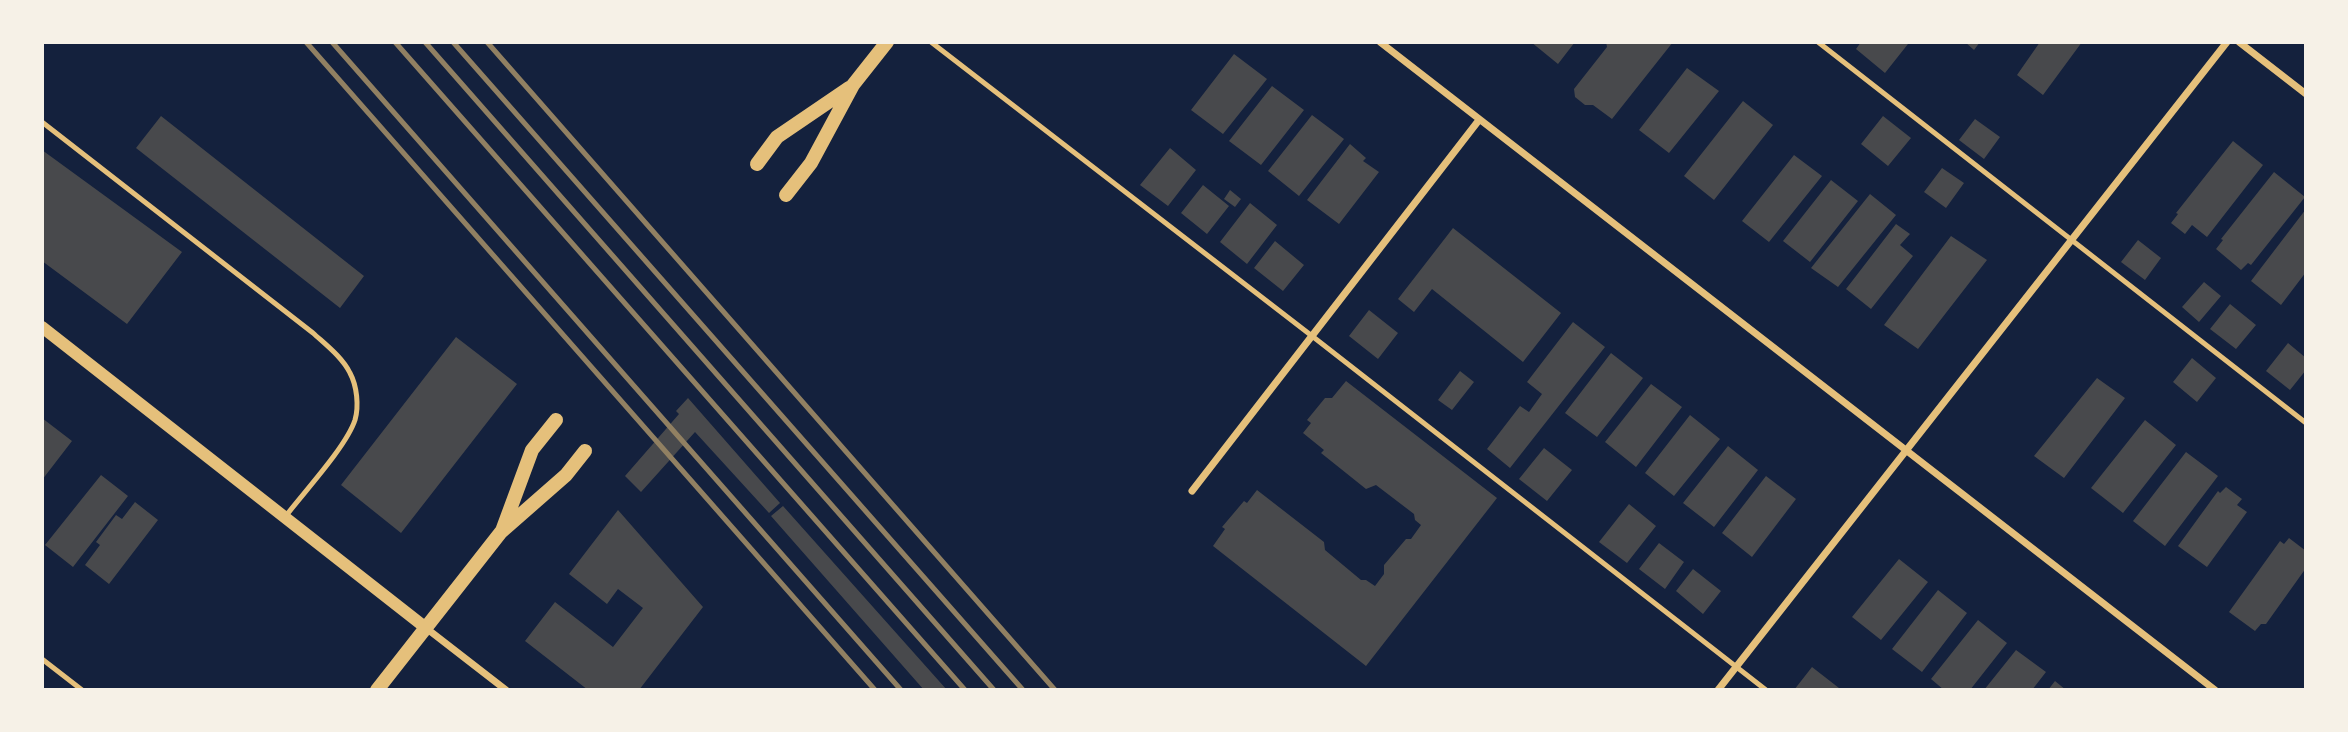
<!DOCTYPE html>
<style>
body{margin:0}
#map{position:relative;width:2348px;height:732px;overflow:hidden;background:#14213d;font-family:"IBM Plex Sans",sans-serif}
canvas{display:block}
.frame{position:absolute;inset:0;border:44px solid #f6f1e7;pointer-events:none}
</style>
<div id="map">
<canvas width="2348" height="732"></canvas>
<div class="frame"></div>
</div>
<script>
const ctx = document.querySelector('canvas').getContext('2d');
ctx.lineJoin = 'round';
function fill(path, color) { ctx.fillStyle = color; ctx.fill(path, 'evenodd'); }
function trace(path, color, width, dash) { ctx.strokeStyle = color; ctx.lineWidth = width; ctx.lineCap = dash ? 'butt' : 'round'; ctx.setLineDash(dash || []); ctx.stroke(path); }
fill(new Path2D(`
 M1531,42H1575L1558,64Z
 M1606,42H1673L1612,119L1593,105H1585L1575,97L1574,89L1607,47Z
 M1861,42H1905L1908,44L1885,73L1856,49Z
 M1965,42H1980L1974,50Z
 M2040,42H2082L2043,95L2017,75Z
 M1234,54L1267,79L1223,134L1191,110Z
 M1687,68L1719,91L1669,153L1639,130Z
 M1272,86L1304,110L1261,165L1229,141Z
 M1743,101L1773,125L1714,200L1684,176Z
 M1312,115L1344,139L1299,196L1268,171Z
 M161,116L364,276L340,308L136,148Z
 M1883,116L1911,138L1888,166L1861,144Z
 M1975,119L2000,137L1984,159L1959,140Z
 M2233,141L2263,165L2207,237L2192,225L2185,234L2171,223L2178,214L2176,213Z
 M1350,144L1366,158L1363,161L1379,172L1339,224L1307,200Z
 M1170,148L1196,170L1168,206L1140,185Z
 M42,150L182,252L127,324L42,261Z
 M1794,155L1822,176L1769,242L1742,221Z
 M1942,168L1964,183L1946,208L1924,192Z
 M2274,172L2305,197L2251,265L2248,263L2241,270L2216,249L2223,240L2221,239Z
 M1831,180L1858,201L1810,262L1783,241Z
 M1203,185L1229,206L1207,234L1181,213Z
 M1230,190L1241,199L1235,207L1224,199Z
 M1870,194L1896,215L1838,287L1811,268Z
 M1250,203L1277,225L1247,264L1220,242Z
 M2306,209V272L2281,305L2251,281Z
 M1896,224L1910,234L1900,245L1913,256L1871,309L1846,289Z
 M1453,228L1561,313L1523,362L1432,289L1414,312L1398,299Z
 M1951,236L1987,260L1918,349L1884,325Z
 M2138,240L2161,258L2145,280L2121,262Z
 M1275,241L1304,265L1283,291L1254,268Z
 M2204,282L2221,296L2199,322L2182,307Z
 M2230,304L2256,325L2236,349L2210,329Z
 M1369,310L1398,333L1378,359L1349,336Z
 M1573,322L1605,347L1510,468L1487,449L1520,406L1529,412L1542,394L1527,382Z
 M456,337L517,384L401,533L341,485Z
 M2288,343L2306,358V370L2290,390L2266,371Z
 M1611,353L1643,378L1597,437L1565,413Z
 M2192,358L2216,378L2197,402L2173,382Z
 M1460,371L1474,382L1452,410L1438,400Z
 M2097,378L2125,398L2064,478L2034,456Z
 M1346,381L1497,498L1366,666L1213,546L1225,529L1222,527L1244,501L1247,503L1257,490L1324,542L1325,550L1361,580H1366L1375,586L1384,574V565L1406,539H1411L1421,525L1415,520L1414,514L1376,485L1366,489L1321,453L1324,450L1303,433L1311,423L1307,420L1325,398H1332Z
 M1651,384L1682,407L1636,467L1605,442Z
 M688,398L780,503L769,513L695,432L641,492L625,476L679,414L676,411Z
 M1690,415L1720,439L1674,496L1645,473Z
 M42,418L72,441L42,480Z
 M2145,420L2176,445L2123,513L2091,488Z
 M1728,446L1758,470L1714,527L1683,503Z
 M1544,448L1572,470L1547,501L1519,479Z
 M2186,452L2218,476L2165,546L2133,521Z
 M101,475L128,496L73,567L45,545Z
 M1766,476L1796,499L1752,557L1722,533Z
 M2226,487L2242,499L2237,505L2247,512L2207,567L2178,546L2218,491L2220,493Z
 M135,502L158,520L109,584L85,565L100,545L96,542L116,515L122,519Z
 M1629,504L1656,526L1627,563L1599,542Z
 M783,506L947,690H924L771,516Z
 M618,510L703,607L639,690H588L525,641L555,602L613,647L643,608L618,589L607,604L569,574Z
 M2289,538L2306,551L2304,560L2306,568L2266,624H2261L2255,631L2229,612L2280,541L2284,544Z
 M1659,543L1684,562L1665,589L1639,569Z
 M1899,559L1928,582L1881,640L1852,617Z
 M1693,569L1721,591L1703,614L1676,591Z
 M1938,590L1967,613L1922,672L1892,649Z
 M1978,620L2007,643L1970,690H1944L1931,679Z
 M2016,650L2046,672L2032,690H1984Z
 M1812,667L1839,688L1794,690Z
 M2055,681L2066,690H2048Z`), '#48494c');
trace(new Path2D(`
 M931,42L1312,336L1766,690
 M1818,42L2306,423
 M42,122L313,333C326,345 342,357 350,373C357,386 359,406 355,420C346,447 304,492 285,517
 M42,659L82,690`), '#e5c07b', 5);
trace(new Path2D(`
 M1380,42L2215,690
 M2239,42L2306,94
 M1192,491L1479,120
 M426,628L506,690
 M1718,690L2227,42`), '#e5c07b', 7);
trace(new Path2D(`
 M42,327L426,628`), '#e5c07b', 12);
trace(new Path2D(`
 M757,164L777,137L849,88
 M786,195L811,163L853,85L887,42
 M502,531L532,450L556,420
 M377,690L501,532L566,475L585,451`), '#e5c07b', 14);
trace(new Path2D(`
 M306,42L875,690
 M332,42L901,690
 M395,42L965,690
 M425,42L994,690
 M453,42L1023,690
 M487,42L1055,690`), '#918062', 5);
</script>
